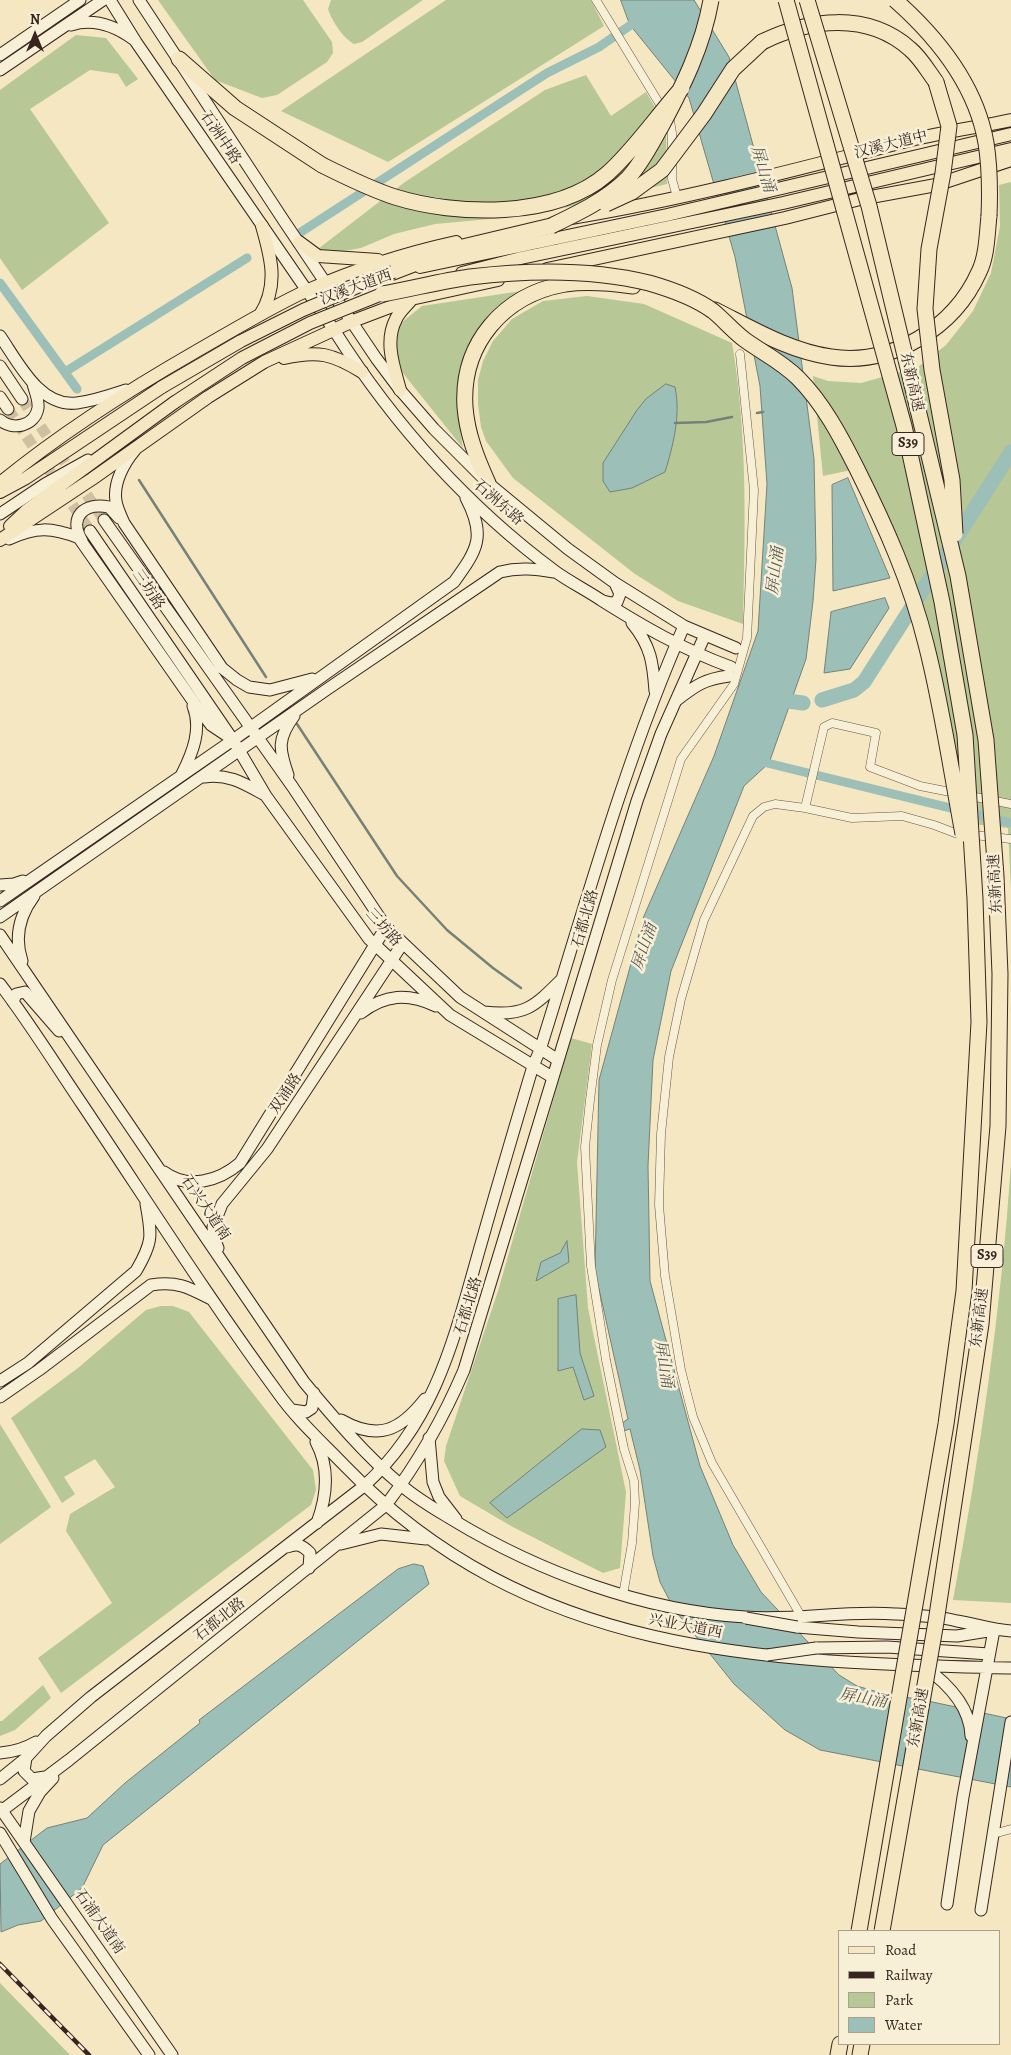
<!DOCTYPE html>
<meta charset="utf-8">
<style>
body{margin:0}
#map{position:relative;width:1011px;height:2055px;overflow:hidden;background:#f4e7c1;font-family:Alegreya,serif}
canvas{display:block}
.legend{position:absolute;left:838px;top:1930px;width:162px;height:115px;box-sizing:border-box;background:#f8efd7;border:1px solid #ab9f8d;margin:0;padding:6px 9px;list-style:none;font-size:15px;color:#37261f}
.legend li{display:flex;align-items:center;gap:10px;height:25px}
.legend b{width:25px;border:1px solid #ab9f8d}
.north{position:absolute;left:10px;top:10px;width:50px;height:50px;-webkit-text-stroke:4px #f8efd7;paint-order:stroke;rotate:0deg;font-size:14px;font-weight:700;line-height:20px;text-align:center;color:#37261f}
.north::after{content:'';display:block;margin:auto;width:18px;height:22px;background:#37261f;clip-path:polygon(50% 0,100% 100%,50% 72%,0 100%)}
</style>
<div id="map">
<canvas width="1011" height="2055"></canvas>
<ul class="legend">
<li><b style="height:6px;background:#f4e7c1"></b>Road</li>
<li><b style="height:6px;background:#37261f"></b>Railway</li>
<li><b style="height:14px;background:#b7c796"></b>Park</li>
<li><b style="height:14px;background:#9cbfb7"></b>Water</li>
</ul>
<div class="north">N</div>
</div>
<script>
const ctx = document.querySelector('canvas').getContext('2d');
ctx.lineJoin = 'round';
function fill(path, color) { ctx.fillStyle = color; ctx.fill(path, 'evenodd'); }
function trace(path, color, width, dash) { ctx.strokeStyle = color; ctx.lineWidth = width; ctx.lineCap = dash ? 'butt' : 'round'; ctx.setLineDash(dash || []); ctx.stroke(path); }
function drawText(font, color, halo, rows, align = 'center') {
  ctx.font = font + ' Alegreya,"Noto Serif SC",serif'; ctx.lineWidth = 5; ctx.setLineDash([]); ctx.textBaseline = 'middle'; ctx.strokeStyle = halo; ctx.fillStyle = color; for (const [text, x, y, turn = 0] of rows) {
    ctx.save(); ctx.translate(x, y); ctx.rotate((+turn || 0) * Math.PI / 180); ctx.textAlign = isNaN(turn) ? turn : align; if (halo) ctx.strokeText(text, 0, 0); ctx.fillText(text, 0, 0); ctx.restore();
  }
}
fill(new Path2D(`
 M158,0H303L332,42L333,53L327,62L277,95L262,98L215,80Z
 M331,0H423L362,42L354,44C343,38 332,21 328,9Z
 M446,0H591L604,26L388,162L281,111Z
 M76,35L106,38L138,79L126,87L118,74L90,70L30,109L109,223L22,290L0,258V90Z
 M586,75L611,116L646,92L666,126L667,184L533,215L435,224L394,234L361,248L332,253L318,249L405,182L545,90Z
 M1011,182V889L1008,828L954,822L938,715L914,618L885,541L851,470L823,476L813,376L828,381L861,383L918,367L946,345L973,311L991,273L1000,226L999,185Z
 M528,290C516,298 502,304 492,313C454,350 455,400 463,448L402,372L395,346L401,323L422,306Z
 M587,296L644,304L732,343C748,437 745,529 743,624L678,601L635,574L513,478L486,441L481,427L478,404V380L483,361L493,341L512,319L543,301Z
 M571,1038L592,1044L577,1162L588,1308L626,1492L620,1568L603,1573L511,1526L460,1496L444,1461L446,1446L498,1291Z
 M1011,1164V1603L953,1600C980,1455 1001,1311 1011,1164Z
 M161,1306H173L189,1312L313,1470L316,1490L311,1505L61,1693L38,1658L112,1603L66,1531L70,1514L115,1487L95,1459L64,1477L75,1494L62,1503L11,1418L78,1368L146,1310Z
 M0,1424L51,1507L0,1544Z
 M43,1685L51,1698L15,1730L0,1736V1721H2Z
 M0,1983L70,2055H0Z`), '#b7c796');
const water = new Path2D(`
 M621,0H694L729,57L792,288L814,459L816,559L813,601L806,659L769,763L744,786L671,971L653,1060L648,1166L650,1281L700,1466L733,1545L761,1592L839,1675L857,1686L881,1693L928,1701L1011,1719V1787L820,1750L785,1730L734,1684L674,1609L660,1582L653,1556L640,1470L630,1429L624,1431L622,1423L628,1419L595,1271L599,1080L644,916L714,756L758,631L767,484L760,386L735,257L689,98L630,25Z
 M666,384L675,387C681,415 673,446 665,472L632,488L610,492L603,481V463L637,410L646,399Z
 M848,478L890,578L833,591L832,485Z
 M885,598L889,608L850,669L824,673L831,612Z
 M567,1241L569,1262L536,1281L541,1262L560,1253Z
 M576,1295L580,1353L594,1396L584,1400L573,1367L558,1371V1299Z
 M582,1429L600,1430L606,1447L507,1518L490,1503Z
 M414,1564L423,1566L429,1584L103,1845L82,1888L41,1921L18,1925L1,1932L0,1864L47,1828L87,1818L125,1783L200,1723L199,1720L398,1569Z`);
fill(water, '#9cbfb7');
trace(water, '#74827a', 1);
trace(new Path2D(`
 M757,413L763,412
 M675,423L706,422L732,417
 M139,480L266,677
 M297,724L397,876L447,930L493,968L521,988`), '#74827a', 2.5);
trace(new Path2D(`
 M301,232L547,73L599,47L638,20
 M0,283L77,389
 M65,372L247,258
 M759,761L1011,823`), '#9cbfb7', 9);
trace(new Path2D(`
 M772,699L803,703
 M822,700L854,690L864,682L1011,452`), '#9cbfb7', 15);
trace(new Path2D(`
 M22,399L104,520
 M8,409L90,531`), '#cec0a1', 11, [11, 5.5]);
const street = new Path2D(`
 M596,0L670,121L672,133V179L677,197
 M805,808L824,727L832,723L876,733L870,767L920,786L1011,804
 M623,1595L632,1543L635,1503L634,1481L624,1449L606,1360L591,1266L585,1147L590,1100L597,1045L612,980L681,759L734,684L747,638L754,490L740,354
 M801,1616L712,1463L693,1417L681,1370L665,1276L659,1205L661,1134L669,1057L681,999L704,920L753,816L764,807L775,804L805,808L852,818L902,816L934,825L955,833L1011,839
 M993,1834L1011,1829`);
const secondary = new Path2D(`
 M110,0L136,42L334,330C393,423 467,506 556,572C570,582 586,590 601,600C644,627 682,649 731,667
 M139,0L284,221L376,358L400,390L434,429L488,483L568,549L615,583L684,626L736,648
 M71,25C93,18 115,26 133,39
 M0,55L80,0
 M0,70L103,0
 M0,336C18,362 40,408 77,403C94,401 110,395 126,390
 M0,366L22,399
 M0,397L8,409
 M0,420C13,431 35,426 38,408C39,400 35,392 33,384
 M135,450C124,463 113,483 116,501C117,508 121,516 124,523L222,668L237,680L249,687L270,690L312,679
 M0,514L45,484L88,460
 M104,520L292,786L386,927L460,997L558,1060
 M90,531L233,740L266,796L369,939L450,1015L552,1077
 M9,539C36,527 51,527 79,538L195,704L211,725L229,737
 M82,541C68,517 84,502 109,507L119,518
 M603,601L611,603L617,602L620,594L615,583
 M632,623C651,646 653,663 655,691
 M677,700C696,685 705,679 729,676
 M182,774C193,752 202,729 193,706
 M288,775C279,749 277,739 294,716
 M204,777C228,773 245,784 265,795
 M0,885L14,884L23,881
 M0,901L233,740L454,582C478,549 486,536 466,498
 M0,917L326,690L500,572C519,567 535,569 554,572
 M0,935L304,1382C334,1418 365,1455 401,1485C417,1499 435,1509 453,1520C539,1572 644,1611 745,1617C795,1621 845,1610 895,1614C915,1615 937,1616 957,1621C976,1624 992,1630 1011,1631
 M22,961C14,937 19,916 34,896
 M0,984C29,1022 55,1064 82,1104C147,1201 209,1299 278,1393C297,1420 322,1442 345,1466C530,1657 762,1662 1011,1668
 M13,1002L16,994L25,992L59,1031
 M484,1012C524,1017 534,1007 561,980
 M361,1013C385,994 408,993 436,1006
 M164,1172C188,1190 219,1181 240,1163L386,927
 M218,1248L214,1238L213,1227L222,1204L267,1149L403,943
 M0,1381L28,1363L136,1271C153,1242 152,1236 146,1204
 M0,1397L39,1370L151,1285C177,1281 188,1287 211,1299
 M292,1410L306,1412L312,1408L314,1393
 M341,1420C378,1441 400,1431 425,1399
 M429,1438L433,1482L439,1497L456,1519
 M316,1442C330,1468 327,1496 317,1523
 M341,1544L381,1534L426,1539
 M287,1547C298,1543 302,1545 310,1553L309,1568
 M797,1627L858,1632L957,1636L994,1630L963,1797L947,1904
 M816,1648L887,1647L989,1654
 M923,1666C946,1682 970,1706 971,1736
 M0,1753C13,1752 24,1749 36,1742
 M26,1758L24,1771L32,1779L45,1777
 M0,1779L26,1758L46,1736L91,1697L364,1486C439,1418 456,1330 483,1237C499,1180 516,1123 533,1066L540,1050C585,907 624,763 684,626
 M0,1808L172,2055
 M0,1812L69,1760L386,1505C417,1464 444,1417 464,1370L637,801L661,734L705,635
 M0,1833L52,1919L149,2055
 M24,1842L29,1811L40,1792L53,1778
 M981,1910L1011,1722`);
const primary = new Path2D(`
 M571,218C686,199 798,169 911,140C944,132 978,127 1011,120
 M299,242L318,256L378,260
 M420,267L667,215L1011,134
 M547,269L785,218L860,199L936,185L1011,160
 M462,273L521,258L783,203L1011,149
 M260,315C279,286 271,257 262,226
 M284,358C318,350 333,354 362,372
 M400,390C394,367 384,342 396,319C399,312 406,306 411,300
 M0,483C61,433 127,391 195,352C232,331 269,308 308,290C356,269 406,253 456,242
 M0,492L26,478L162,387
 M10,526L27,510L175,402
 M0,540L92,479L208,397L264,362L353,321L411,299L498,280`);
const highway = new Path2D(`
 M762,42C809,19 867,11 910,49C920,57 928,71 936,82
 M179,59L235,108L322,165
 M393,272L450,250L551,226
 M715,310C751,328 789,351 831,357C892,366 954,328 979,272C987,256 987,234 989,216
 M488,483C477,459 467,434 465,407C461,344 503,295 565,284C587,281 611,283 633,286
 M838,2055L840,2044
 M860,2055L862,2044`);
trace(street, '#665648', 9);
trace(secondary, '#37261f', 13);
trace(primary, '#37261f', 14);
trace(highway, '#37261f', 17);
trace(street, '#f8efd7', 8);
trace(secondary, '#f8efd7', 11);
trace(primary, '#f4e7c1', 12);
trace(highway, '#f4e7c1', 15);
const rail = new Path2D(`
 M0,1964L89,2055`);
trace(rail, '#37261f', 4.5);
trace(rail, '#f8efd7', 2.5, [8]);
const secondaryBridge = new Path2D(`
 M746,1618L797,1627
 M767,1655L816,1648`);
const primaryBridge = new Path2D(`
 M162,387L241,341L303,310L393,272
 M175,402L242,358L310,323L382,294`);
const highwayBridge = new Path2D(`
 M786,0L904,426L942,602L965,735L975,899L979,1022L964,1291L946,1424L859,1931
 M807,0L869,206L958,576L986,740L996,876L1000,974L998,1126L981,1324L936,1622L882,1931
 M895,0C938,38 976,85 986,143C990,168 990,192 989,216
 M936,82L949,126L943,173L929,249L925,309L932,370L952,480L955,534
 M322,165C346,177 370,189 395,197C456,216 555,219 607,174C634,150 657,116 682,88
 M606,204L632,192L662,170L704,114L733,69L762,42
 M551,226C578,213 606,200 628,178C642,163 651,144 661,127C683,86 703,46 711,0
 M382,294C411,289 441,281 470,277C528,270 592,269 649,283C670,289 695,298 713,311C724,320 733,331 745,340C763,353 782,362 798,378C823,403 841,437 857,469C885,525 911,583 926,644C942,706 951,770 963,834`);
trace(secondaryBridge, '#37261f', 13, []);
trace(primaryBridge, '#37261f', 14, []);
trace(highwayBridge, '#37261f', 17, []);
trace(secondaryBridge, '#f8efd7', 11);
trace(primaryBridge, '#f4e7c1', 12);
trace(highwayBridge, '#f4e7c1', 15);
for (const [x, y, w] of [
 [908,444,32],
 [987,1256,32]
]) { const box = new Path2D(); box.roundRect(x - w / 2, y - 11.5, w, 23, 4); ctx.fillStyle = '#f8efd7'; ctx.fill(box); trace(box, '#37261f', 1); }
drawText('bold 14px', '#37261f', null, [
 ["S39",908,444],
 ["S39",987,1256]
]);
drawText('15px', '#37261f', '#f8efd7', [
 ["石洲中路",220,138,56],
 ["汉溪大道中",891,145,-14],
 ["汉溪大道西",356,288,-20],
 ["东新高速",911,382,77],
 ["石洲东路",498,503,41],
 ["三坊路",148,590,56],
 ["东新高速",996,884,-93],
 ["石都北路",586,919,-74],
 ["三坊路",383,928,48],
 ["双涌路",286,1094,-56],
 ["石兴大道南",205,1208,56],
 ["石都北路",469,1306,-73],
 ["东新高速",980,1318,-83],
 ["石都北路",220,1620,-38],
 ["兴业大道西",685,1627,11],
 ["东新高速",919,1718,-80],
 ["石浦大道南",99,1922,55]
]);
drawText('italic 16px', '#55544d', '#f8efd7', [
 ["屏山涌",762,169,73],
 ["屏山涌",776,571,-83],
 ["屏山涌",645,947,-71],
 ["屏山涌",663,1364,81],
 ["屏山涌",863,1699,10]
]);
</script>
